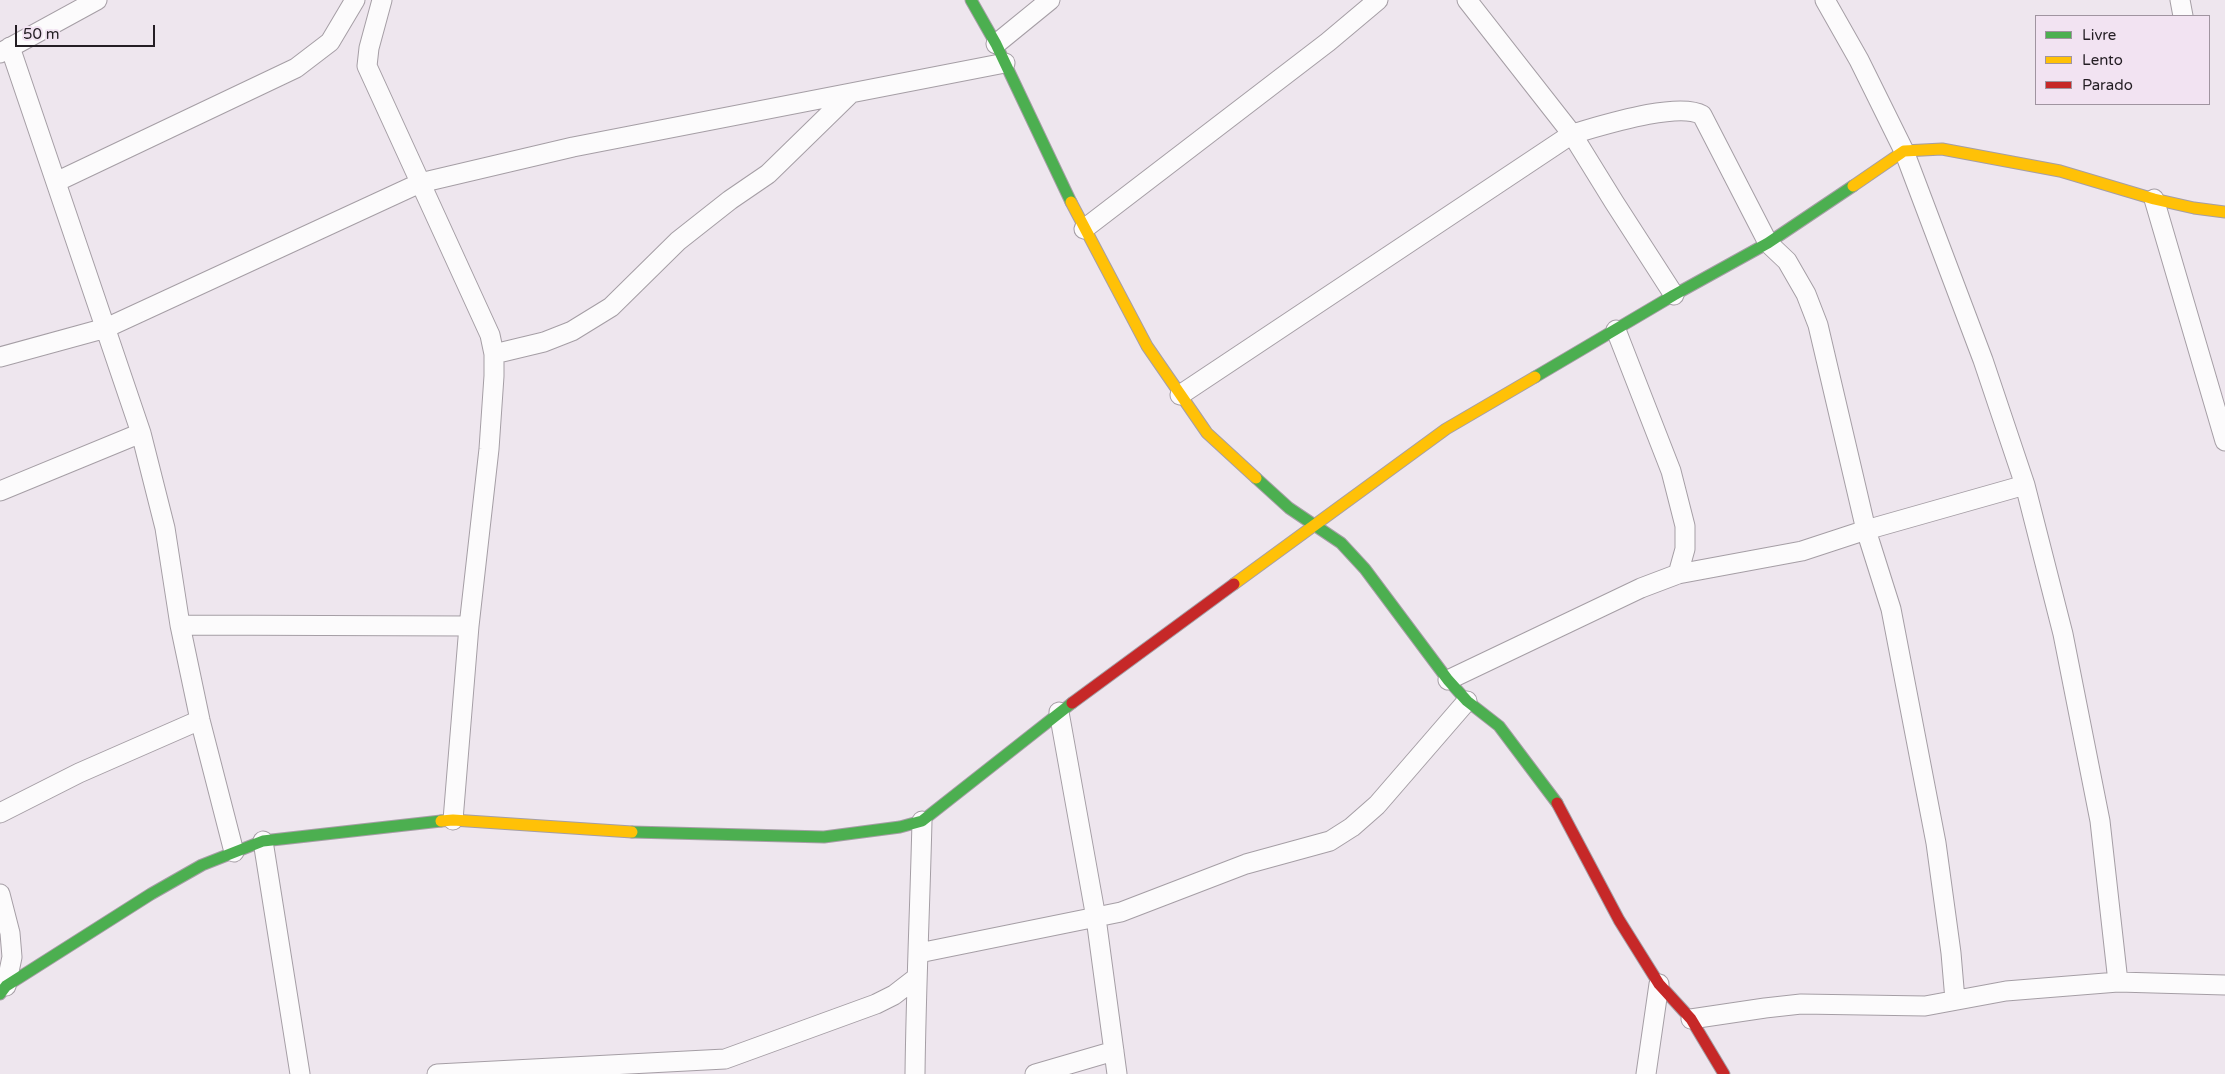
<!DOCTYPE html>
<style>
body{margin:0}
#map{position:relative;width:2225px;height:1074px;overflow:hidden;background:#eee6ee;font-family:"Varela Round",sans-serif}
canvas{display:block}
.legend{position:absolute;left:2035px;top:15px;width:175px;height:90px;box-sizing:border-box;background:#f2e3f2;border:1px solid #a094a0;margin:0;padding:6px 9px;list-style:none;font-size:15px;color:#241e24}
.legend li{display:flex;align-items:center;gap:10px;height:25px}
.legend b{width:25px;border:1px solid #a094a0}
.scale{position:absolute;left:15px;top:25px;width:140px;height:22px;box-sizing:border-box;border:2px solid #241e24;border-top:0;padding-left:6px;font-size:15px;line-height:18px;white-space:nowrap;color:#241e24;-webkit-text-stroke:4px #f2e3f2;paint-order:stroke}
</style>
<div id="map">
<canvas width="2225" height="1074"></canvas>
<ul class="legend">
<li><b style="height:6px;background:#4caf50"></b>Livre</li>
<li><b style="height:6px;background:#ffc107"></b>Lento</li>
<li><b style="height:6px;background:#c62828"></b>Parado</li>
</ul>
<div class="scale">50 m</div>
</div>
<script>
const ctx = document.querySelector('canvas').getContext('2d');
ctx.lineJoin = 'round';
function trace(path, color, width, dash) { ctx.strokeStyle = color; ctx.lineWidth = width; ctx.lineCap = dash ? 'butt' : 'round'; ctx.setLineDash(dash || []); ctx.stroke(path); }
const street = new Path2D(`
 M382,0L369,48L367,66L490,335L494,354V376L489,449L469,626L453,820
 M1467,0L1572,134L1614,202L1674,295
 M1825,0L1859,60L1904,151L1983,360L2025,485L2063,634L2100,821L2118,982
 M2180,0L2183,16
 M996,44L1050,0
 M10,47L141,433L165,528L180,625L200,720L234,852
 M0,53L97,0
 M56,182L296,68L330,42L355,0
 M2154,199L2225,441
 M1084,229L1328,42L1378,0
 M1616,330L1671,471L1685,526V549L1678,574
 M494,354L544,342L572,331L611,307L678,241L730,200L768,174L850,94
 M0,357L106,328L420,183L573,147L1005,63
 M1180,395L1572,134C1601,126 1678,101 1702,115L1768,243L1787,261L1806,294L1818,325L1866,530L1891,609L1936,843L1951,953L1955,1000
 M0,491L141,433
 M180,625L469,626
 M1448,680L1641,588L1678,574L1802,551L1866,530L2025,485
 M1059,712L1096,918L1117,1074
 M0,813L79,773L200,720
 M263,841L300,1074
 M0,894L10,933L12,957L6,986
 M919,953L1121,912L1246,864L1330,841L1352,827L1377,805L1467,701
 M1691,1019L1765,1008L1801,1004L1925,1006L2006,991L2118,982L2225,985
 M437,1074L725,1059L876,1004L894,995L916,978
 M915,1074C916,989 920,905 922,821
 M1035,1074L1114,1051
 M1646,1074L1659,984`);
const fast = new Path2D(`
 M971,0L996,44L1071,202
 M1535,377L1674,295L1768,243L1853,186
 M1256,478L1289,508L1341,543L1365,569L1448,680L1467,701L1499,726L1557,803
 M632,832L824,837L900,827L922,821L1072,703
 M0,994L6,986L151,894L202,865L263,841L441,821`);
const slow = new Path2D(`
 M1853,186L1904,151L1942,149L2060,171L2154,199L2194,208L2225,212
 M1071,202L1147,346L1207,433L1256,478
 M1234,584L1446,429L1535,377
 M441,821L453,820L632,832`);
const jam = new Path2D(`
 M1072,703L1234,584
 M1557,803L1619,920L1659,984L1691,1019L1724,1074`);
trace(street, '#a59ea5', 21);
trace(fast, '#a59ea5', 13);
trace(slow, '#a59ea5', 13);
trace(jam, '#a59ea5', 13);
trace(street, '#fcfbfc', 19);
trace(fast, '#4caf50', 11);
trace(slow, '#ffc107', 11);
trace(jam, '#c62828', 11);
</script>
